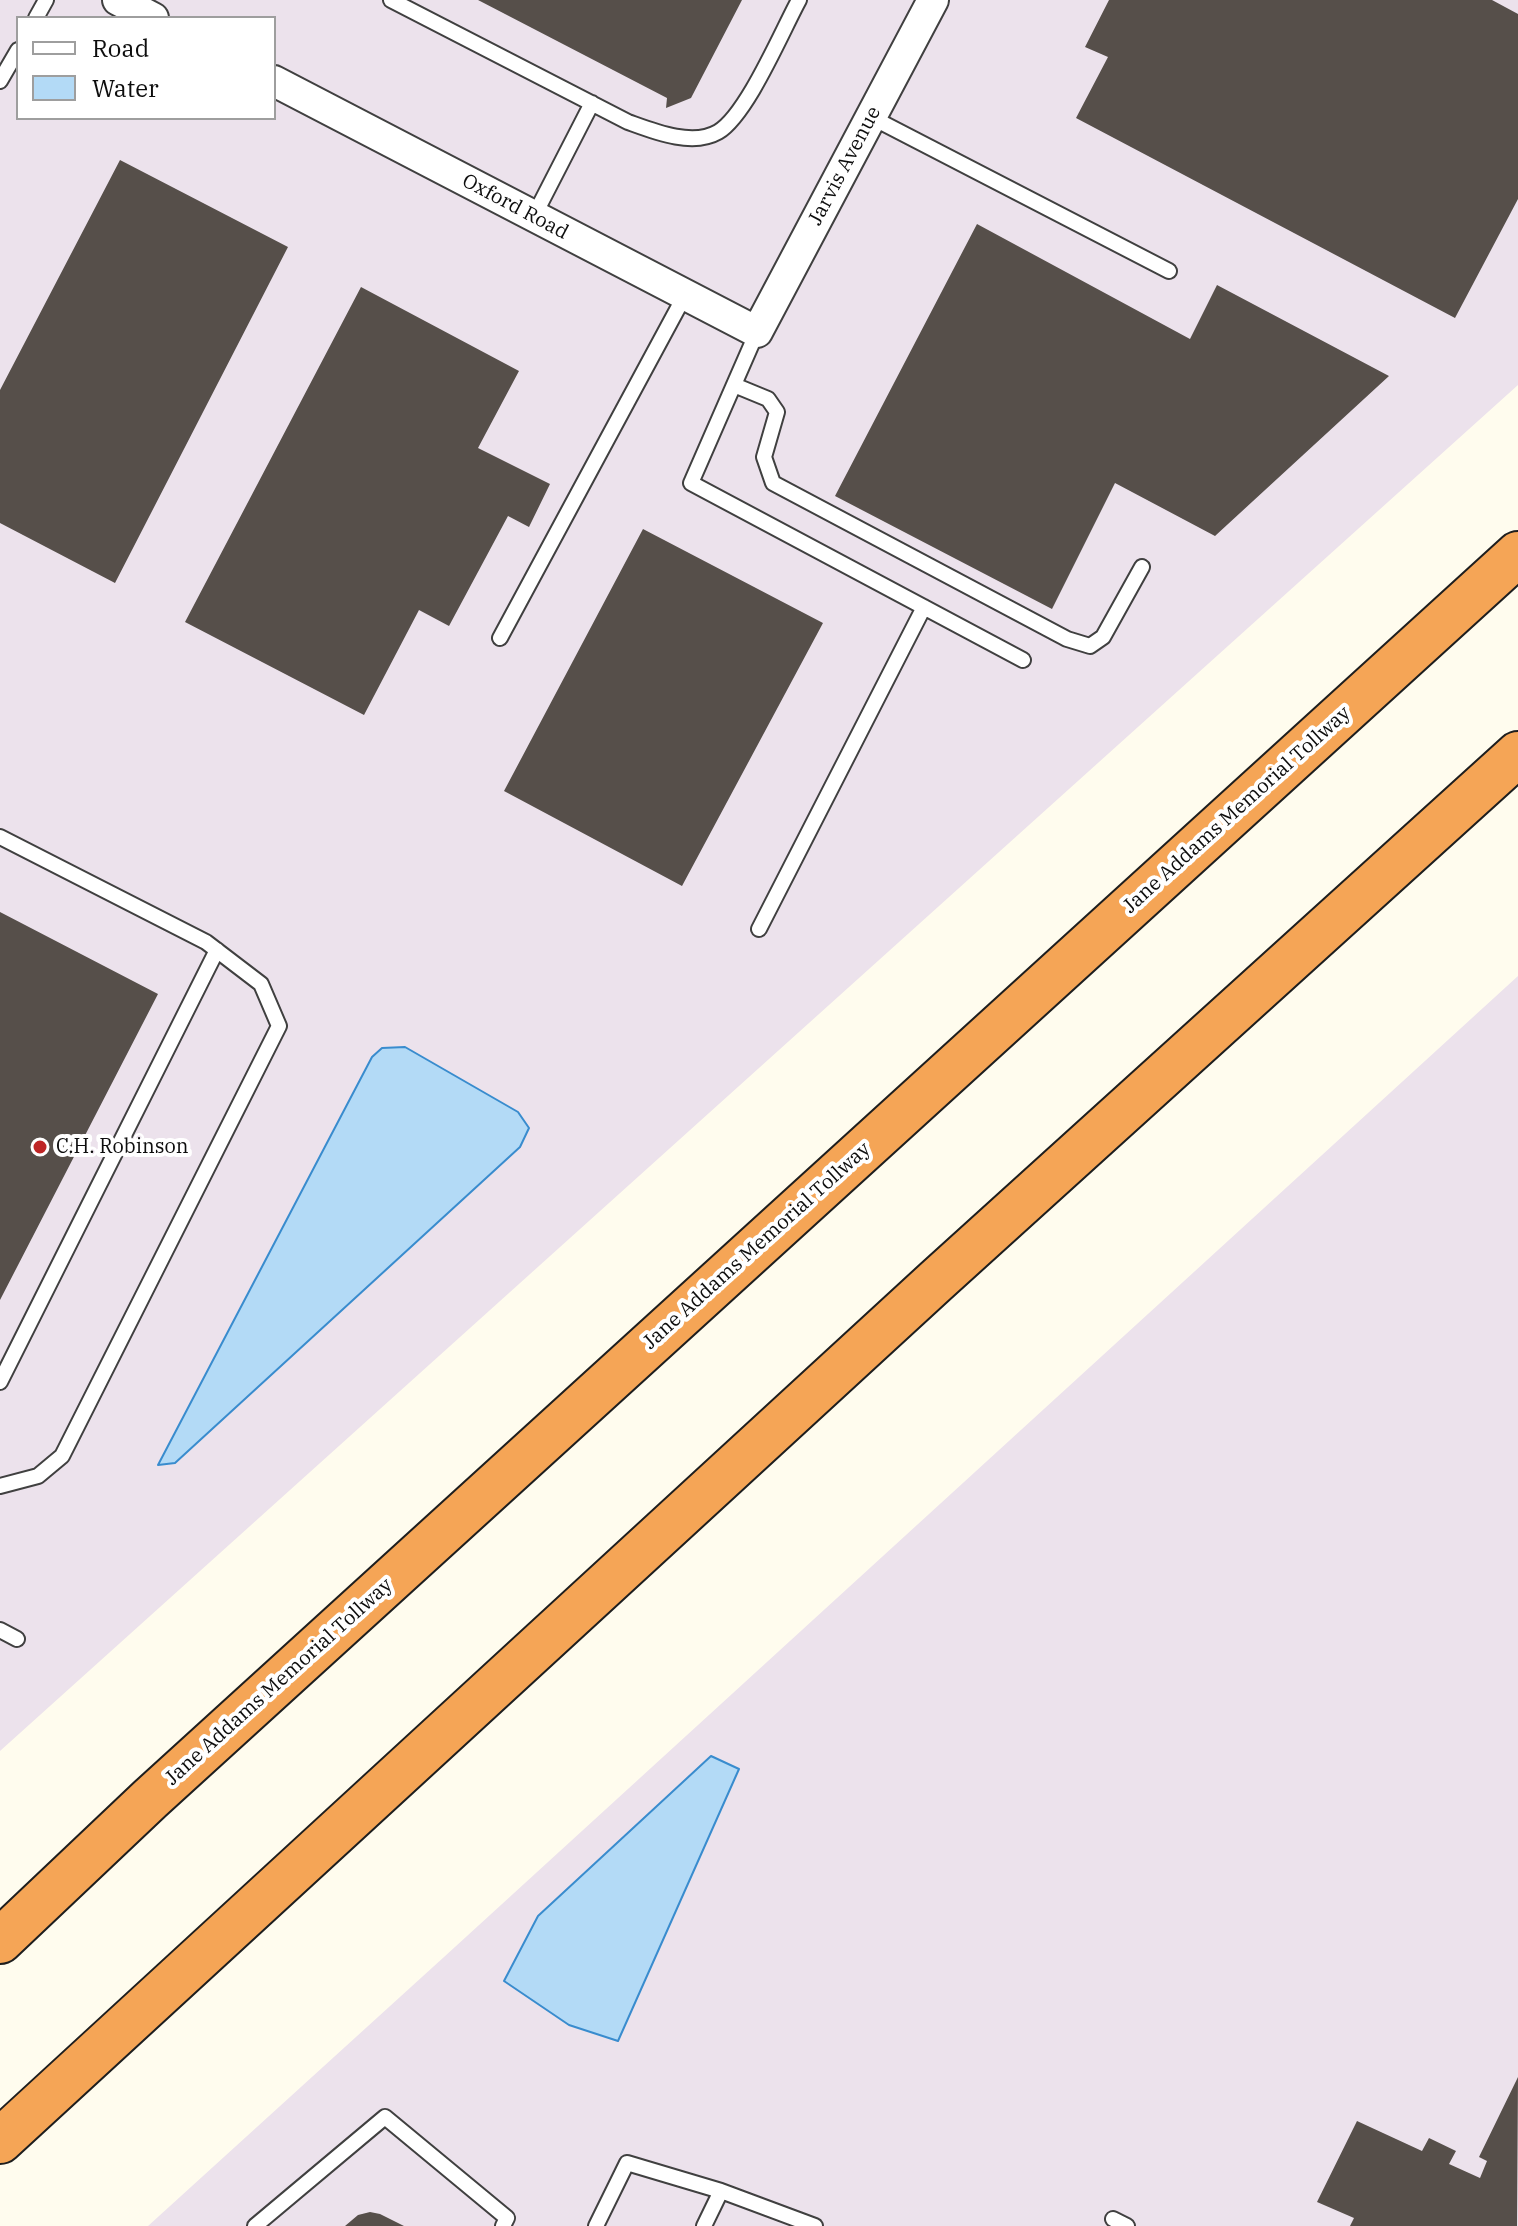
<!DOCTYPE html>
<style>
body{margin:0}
#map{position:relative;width:1518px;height:2226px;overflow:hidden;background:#fffcee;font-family:"IBM Plex Serif",serif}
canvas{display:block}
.legend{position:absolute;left:16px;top:16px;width:260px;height:104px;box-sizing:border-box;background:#fff;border:2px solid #9e9e9e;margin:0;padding:10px 14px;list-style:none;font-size:24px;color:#0d0d0d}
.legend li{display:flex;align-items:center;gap:16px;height:40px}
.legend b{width:40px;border:2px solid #9e9e9e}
</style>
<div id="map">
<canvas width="1518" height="2226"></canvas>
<ul class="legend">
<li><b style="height:10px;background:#fff"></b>Road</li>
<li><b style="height:22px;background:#b3daf6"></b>Water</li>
</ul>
</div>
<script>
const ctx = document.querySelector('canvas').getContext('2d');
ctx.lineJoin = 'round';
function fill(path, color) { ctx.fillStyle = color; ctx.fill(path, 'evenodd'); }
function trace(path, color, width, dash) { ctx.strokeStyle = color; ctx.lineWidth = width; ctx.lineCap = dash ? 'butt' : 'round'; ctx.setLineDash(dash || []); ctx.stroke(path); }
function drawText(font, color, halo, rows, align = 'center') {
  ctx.font = font + ' "IBM Plex Serif",serif'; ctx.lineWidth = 8; ctx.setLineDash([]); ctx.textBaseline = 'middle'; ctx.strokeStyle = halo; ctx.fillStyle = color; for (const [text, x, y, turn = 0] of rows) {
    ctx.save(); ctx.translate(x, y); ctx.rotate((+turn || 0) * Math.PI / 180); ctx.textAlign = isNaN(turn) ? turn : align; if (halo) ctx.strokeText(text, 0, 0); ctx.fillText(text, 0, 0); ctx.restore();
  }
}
fill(new Path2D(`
 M0,0H1518V385L0,1751ZM18,18H274V118H18Z
 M1518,976V2226H148L444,1957Z`), '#ece2ec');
const water = new Path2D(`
 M405,1047L518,1112L529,1128L520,1147L175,1463L158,1465L372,1057L382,1048Z
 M711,1756L739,1769L618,2041L569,2025L504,1981L538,1916Z`);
fill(water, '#b3daf6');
trace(water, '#398cce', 2);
fill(new Path2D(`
 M478,0H742L691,98L666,108L667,98Z
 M1109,0H1492L1518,14V199L1455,318L1076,118L1108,57L1085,47Z
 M120,160L288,247L115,583L0,523V390Z
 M977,224L1190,339L1217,285L1389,376L1215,536L1115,483L1052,609L835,496Z
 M361,287L519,371L478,448L550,484L529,527L508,516L449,626L419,610L364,715L185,622Z
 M643,529L823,623L682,886L504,791Z
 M0,912L158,994L0,1300Z
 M1518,2077L1517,2226H1350L1354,2218L1317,2202L1357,2121L1422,2151L1429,2138L1456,2151L1449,2164L1480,2178L1487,2161L1479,2157Z
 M370,2212L380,2214L404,2226H345L358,2215Z`), '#564f4a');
const service = new Path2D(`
 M391,0L628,122C653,131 692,147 718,132C747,115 782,31 799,0
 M36,18L46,0
 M0,81L18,50
 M871,117L1169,271
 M534,216L592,103
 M757,332L691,483L1023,660
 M734,385L768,399L777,412L764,457L773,483L1067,639L1090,646L1103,637L1142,567
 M500,638L685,295
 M0,837L206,942L261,984L279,1026L62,1456L38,1476L0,1486
 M759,929L924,607
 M0,1382L217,950
 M0,1630L17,1639
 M721,2191L815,2226
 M1113,2219L1127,2226
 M255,2226L385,2117L507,2218L503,2226
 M596,2226L627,2163L721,2191L704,2226`);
const minor = new Path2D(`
 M118,0L153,18
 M274,81L757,332L933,0`);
const motorway = new Path2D(`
 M0,1941L150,1799L1518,554
 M0,2141L936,1281L1518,754`);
trace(service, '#404040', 18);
trace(minor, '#404040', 34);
trace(motorway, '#1e1e1e', 48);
trace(service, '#fff', 14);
trace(minor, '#fff', 30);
trace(motorway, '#f5a556', 44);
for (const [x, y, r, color] of [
 [40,1147,8,"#be2525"]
]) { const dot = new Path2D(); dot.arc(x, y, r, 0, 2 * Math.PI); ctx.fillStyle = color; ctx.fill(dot); trace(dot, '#fff', 3); }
drawText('20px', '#0d0d0d', '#fff', [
 ["Jarvis Avenue",845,166,-62],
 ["Oxford Road",515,207,28],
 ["Jane Addams Memorial Tollway",1237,810,-42],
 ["Jane Addams Memorial Tollway",757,1246,-42],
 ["Jane Addams Memorial Tollway",279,1682,-42]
]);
drawText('20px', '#0d0d0d', '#fff', [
 ["C.H. Robinson",56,1147]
], 'left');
</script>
